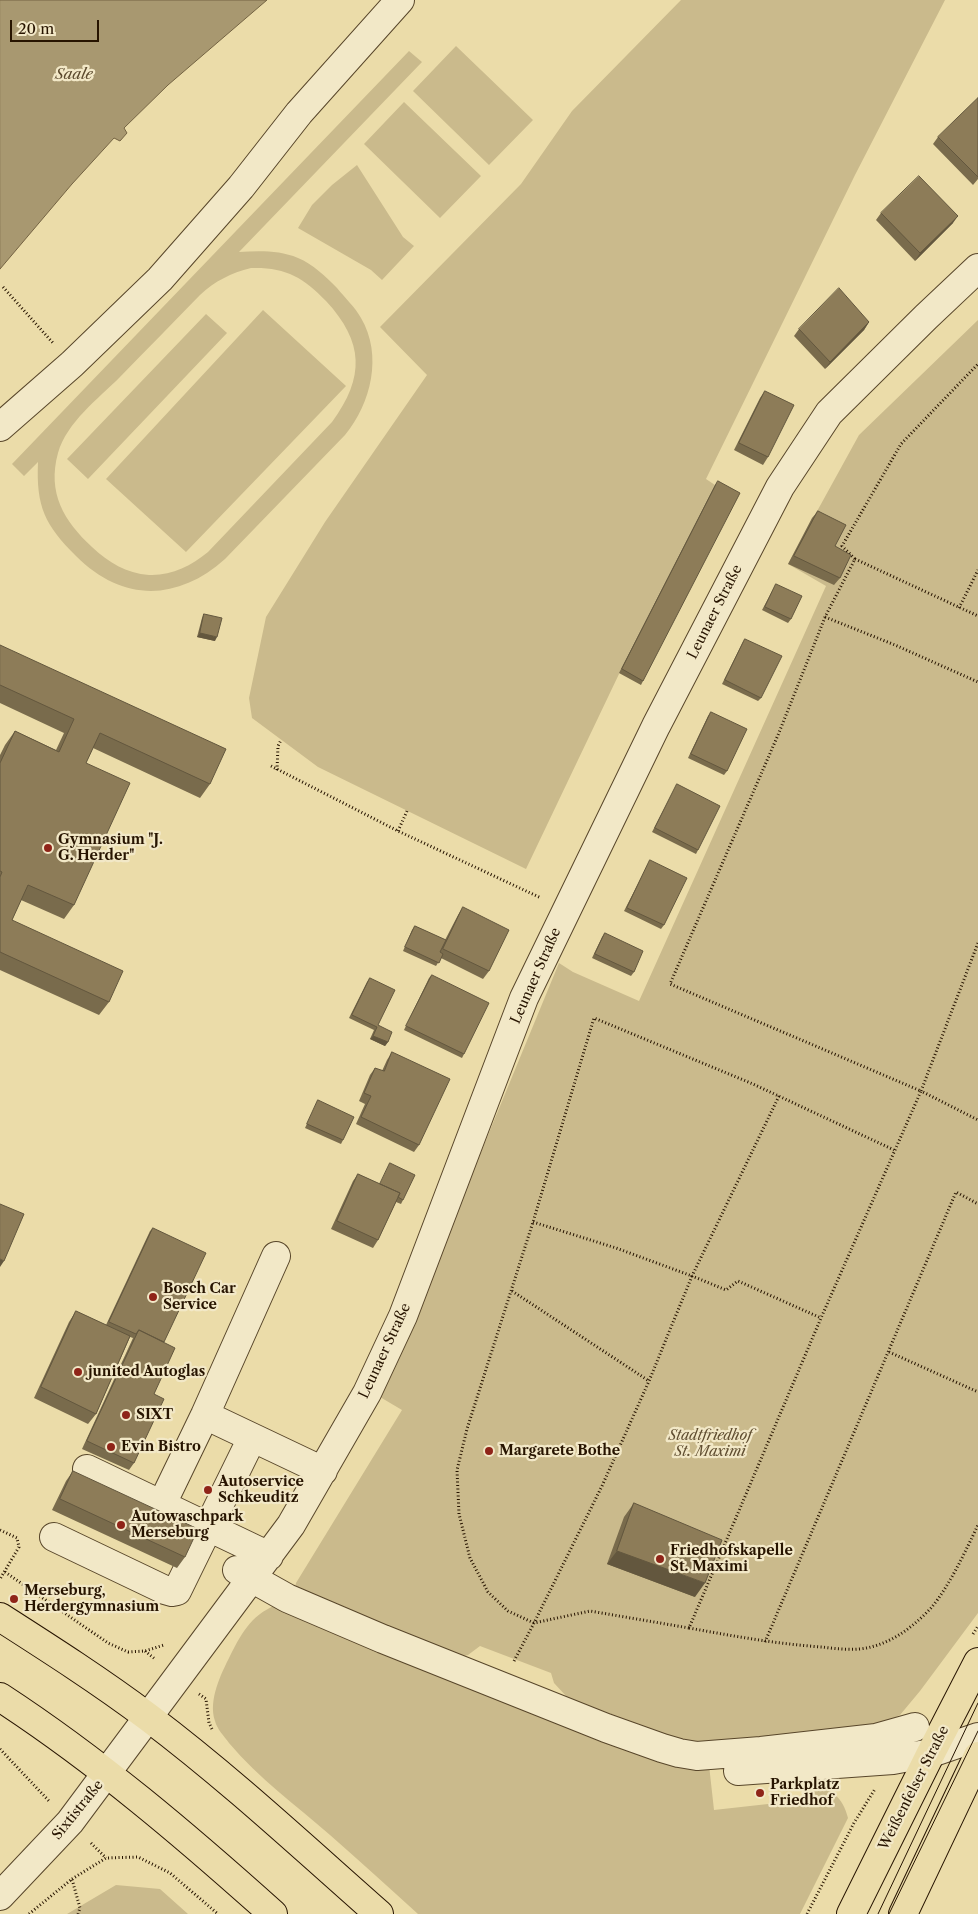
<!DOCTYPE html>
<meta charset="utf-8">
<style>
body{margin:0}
#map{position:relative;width:978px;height:1914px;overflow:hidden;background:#ebdca9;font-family:"Libre Caslon Text",serif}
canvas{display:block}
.scale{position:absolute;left:10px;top:20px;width:89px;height:22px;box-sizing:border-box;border:2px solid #271400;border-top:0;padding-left:6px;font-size:15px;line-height:18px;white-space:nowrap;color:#271400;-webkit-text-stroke:4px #f2e8c7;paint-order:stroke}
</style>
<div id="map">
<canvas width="978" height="1914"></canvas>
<div class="scale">20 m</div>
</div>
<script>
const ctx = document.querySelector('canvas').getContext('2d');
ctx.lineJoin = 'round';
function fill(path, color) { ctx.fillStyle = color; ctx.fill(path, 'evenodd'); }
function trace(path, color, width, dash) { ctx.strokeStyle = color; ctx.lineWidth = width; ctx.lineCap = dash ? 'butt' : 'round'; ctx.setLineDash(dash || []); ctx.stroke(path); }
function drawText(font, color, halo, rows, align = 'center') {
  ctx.font = font + ' "Libre Caslon Text",serif'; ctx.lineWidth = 4.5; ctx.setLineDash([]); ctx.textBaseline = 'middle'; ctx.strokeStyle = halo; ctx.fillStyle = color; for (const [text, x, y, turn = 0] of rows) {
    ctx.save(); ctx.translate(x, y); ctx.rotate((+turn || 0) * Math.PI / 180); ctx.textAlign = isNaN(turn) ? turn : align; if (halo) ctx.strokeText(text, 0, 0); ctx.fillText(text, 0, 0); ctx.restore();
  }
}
fill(new Path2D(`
 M681,0H945L855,175L706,479L715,485L619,674L526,869L318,767L252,718L249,698L266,617L325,522L427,375L380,327L521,184L572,111Z
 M456,46L533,120L489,165L413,91Z
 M409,51L422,62L239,252C259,251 279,250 298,258C313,264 326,277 337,288C345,298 355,307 361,318C383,355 371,404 345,435L225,559C177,602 122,602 76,556C45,525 36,507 38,462L24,476L12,464ZM251,268C285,267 303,277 326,301C364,342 365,377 332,422L208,552C191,566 171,576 149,575C126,573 109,563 92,547C64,521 47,493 58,453C67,422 98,399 120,377C146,350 173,323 200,295C215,281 231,273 251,268Z
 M404,102L481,176L440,218L364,144Z
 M357,165L403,237L414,246L382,280L371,270L298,228L312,205L332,185Z
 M263,310L346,386L186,552L106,479Z
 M206,314L227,333L88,479L67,459Z
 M978,320V1613L920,1691L900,1715L879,1726L694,1748L582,1709L566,1696L554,1683L551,1673L480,1646L468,1655L456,1658L295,1588L296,1583L402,1410L380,1397L559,963L573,972L639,1001L826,586L788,564L859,435Z
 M281,1603L709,1765L714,1810L804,1800L812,1783C831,1789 843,1797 848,1818L800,1914H418C389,1888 360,1861 330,1835C296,1805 259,1779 229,1743C224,1736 217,1729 215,1721C208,1700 221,1674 230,1656C243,1630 253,1613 281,1603Z
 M116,1885L160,1889L188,1914H67Z`), '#caba8c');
const water = new Path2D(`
 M0,0H267L168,85L124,128L127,133L120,141L114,138L72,184L0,269Z`);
fill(water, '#a89870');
trace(water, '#746343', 1);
const minor = new Path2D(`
 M0,427L72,364L160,279L241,187L299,113L400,0
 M205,1415L323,1471
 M87,1469L269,1556
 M162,1504L205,1415L276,1256
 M54,1537L165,1590L172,1592L177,1591L252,1438
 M237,1570L287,1598L383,1639L606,1728L662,1748L679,1753L697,1756L761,1751L876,1738L915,1727
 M738,1771L893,1760L931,1753L978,1737
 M0,1896L70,1822L291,1525L367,1393L403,1316L524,998L656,726L780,487L829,413L926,317L978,268`);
const major = new Path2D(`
 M0,1617C50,1649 100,1681 148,1717C229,1778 303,1847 379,1914
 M0,1697C98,1761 186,1836 273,1914
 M851,1914L931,1753L978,1662
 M903,1914L978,1756`);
trace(minor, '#58462a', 30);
trace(major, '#271400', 30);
trace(new Path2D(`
 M3,287L53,343
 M855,559L978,616
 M959,608L978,570
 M825,617L895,645L978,682
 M271,766L398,831L541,898
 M277,770L278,746L281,740
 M398,831L407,811
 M978,943L921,1091L978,1120
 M779,1096L692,1276L726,1290L738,1281L821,1318
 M533,1222L616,1248L692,1276L649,1381L602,1486L534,1623L508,1611L488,1592L470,1558L459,1514L457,1470L467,1429L533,1222L594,1018L753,1084L894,1150
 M512,1291L649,1381
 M889,1352L978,1392
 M0,1530L17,1538L19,1547L0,1579
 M5,1572L108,1643L128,1652L145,1651L164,1645
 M689,1628C733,1636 777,1644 822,1647C837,1649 856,1651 871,1647C895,1641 915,1625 931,1608C949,1587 966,1550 978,1525
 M973,1634L978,1626
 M765,1642L956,1192L978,1204
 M145,1651L155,1659
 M514,1661L534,1623L590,1611L689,1628L821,1318L921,1091L670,984L778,735L825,617L855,559L842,546L901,444L978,364
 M199,1694L206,1699L209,1723L212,1729
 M0,1749L49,1801
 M91,1843L106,1858
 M72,1879L106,1858L138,1857L170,1873L218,1914
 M29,1914L72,1879L80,1908L78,1914
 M807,1914L854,1823L875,1789`), '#271400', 3, [1, 2.5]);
trace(minor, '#f2e8c7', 28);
trace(major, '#ebdca9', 28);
trace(new Path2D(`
 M878,1914L978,1703
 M889,1914L978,1731`), '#271400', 1);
fill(new Path2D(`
 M978,98V179L973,185L933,144L938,137Z
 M881,213L953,223L915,261L876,220Z
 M869,322L864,330L825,369L794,336L799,329Z
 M765,391L768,457L763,465L734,450L760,398Z
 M718,481L643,681L641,685L619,673L715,485Z
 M818,511L840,578L834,585L788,564L812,518Z
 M776,584L791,619L788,623L762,610Z
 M204,614L215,641L197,637L202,618Z
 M745,639L761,698L758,701L722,684L743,642Z
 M0,645L210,784L200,798L93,748L86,763L74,905L64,919L21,900L12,920L109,1002L99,1015L0,970V755L5,745L15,731L56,750L64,733L0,703Z
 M711,712L727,771L724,775L688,758L708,716Z
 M677,784L698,850L696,854L652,832Z
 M650,860L664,925L661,929L624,911L648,864Z
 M463,907L489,971L483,979L441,958L436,966L403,951L412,930L415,926L445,940L458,915Z
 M605,933L634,972L631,976L592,958L602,937Z
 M432,975L464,1054L462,1058L404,1030L429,978Z
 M370,978L378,1025L388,1042L385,1046L370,1039L374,1030L349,1018L367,982Z
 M392,1052L419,1145L414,1152L356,1124L365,1104L359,1101L370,1075L375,1068L382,1071L387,1060Z
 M318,1100L343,1140L341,1144L305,1128L316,1104Z
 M390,1163L403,1200L401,1204L396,1202L378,1240L373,1248L331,1229L353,1181L358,1174L380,1184Z
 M153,1228L164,1342L154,1394L134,1463L129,1470L82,1449L133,1338L130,1337L96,1414L88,1424L34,1398L69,1322L76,1311L106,1325L150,1231Z
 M73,1471L185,1557L177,1568L52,1510L66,1481Z
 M634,1503L695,1597L607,1564L624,1517Z`), '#796b4c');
fill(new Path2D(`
 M958,216L953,223L915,261L920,253Z
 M869,322L864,330L825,369L830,362Z
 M200,633L217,637L215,641L197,637Z
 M373,1036L388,1042L385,1046L370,1039Z
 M0,1259L4,1261L0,1267Z
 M617,1551L705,1583L695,1597L607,1564Z`), '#63573e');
const building = new Path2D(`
 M978,98V177L938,137Z
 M919,176L958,216L920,253L881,213Z
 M839,288L869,322L830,362L799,329Z
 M765,391L794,405L768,457L739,443Z
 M718,481L740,493L643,681L622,669Z
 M818,511L846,525L835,546L851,555L840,578L794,556Z
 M776,584L802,596L791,619L765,607Z
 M204,614L222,618L217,637L200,633Z
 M745,639L782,656L761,698L725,680Z
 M0,645L226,749L210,784L100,733L86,763L130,783L74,905L28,885L12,920L123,971L109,1002L0,952V877L2,872L0,871V763L15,731L59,752L74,719L0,685Z
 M711,712L747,729L727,771L691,754Z
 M677,784L720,806L698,850L655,828Z
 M650,860L687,878L664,925L627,908Z
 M463,907L509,930L489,971L443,949Z
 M415,926L446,940L440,952L443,954L439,963L405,947Z
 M605,933L643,951L634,972L595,954Z
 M432,975L489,1003L464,1054L406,1026Z
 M370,978L395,990L378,1025L392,1032L388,1042L373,1036L377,1027L352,1015Z
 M392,1052L450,1079L419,1145L361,1117L371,1096L364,1093L375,1068L384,1071Z
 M318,1100L354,1117L343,1140L307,1124Z
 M390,1163L415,1175L403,1200L398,1197L400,1193L380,1184Z
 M358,1174L400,1193L378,1240L337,1221Z
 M0,1204L24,1214L4,1261L0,1259Z
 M153,1228L206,1253L164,1342L139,1330L136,1334L109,1322Z
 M76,1311L130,1336L96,1414L41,1387Z
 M139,1330L175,1348L154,1394L164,1399L134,1463L87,1441Z
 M73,1471L198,1529L185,1557L60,1499Z
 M634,1503L722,1540L705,1583L617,1551Z`);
fill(building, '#8d7c58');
trace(building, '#63573e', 1);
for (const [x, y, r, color] of [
 [48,848,5,"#8f2418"],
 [153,1297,5,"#8f2418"],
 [78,1372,5,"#8f2418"],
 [126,1415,5,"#8f2418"],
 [111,1447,5,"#8f2418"],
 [489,1451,5,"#8f2418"],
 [208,1490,5,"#8f2418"],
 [121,1525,5,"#8f2418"],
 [660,1559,5,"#8f2418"],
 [14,1599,5,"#8f2418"],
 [760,1793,5,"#8f2418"]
]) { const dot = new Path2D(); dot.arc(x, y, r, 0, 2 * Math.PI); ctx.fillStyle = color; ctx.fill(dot); trace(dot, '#f2e8c7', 2); }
drawText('14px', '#271400', '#f2e8c7', [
 ["Leunaer Straße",715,612,-63],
 ["Leunaer Straße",536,976,-66],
 ["Leunaer Straße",385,1351,-65],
 ["Weißenfelser Straße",914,1788,-63],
 ["Sixtistraße",78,1810,-51]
]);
drawText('bold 14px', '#271400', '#f2e8c7', [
 ["Gymnasium \"J.",58,840],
 ["G. Herder\"",58,856],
 ["Bosch Car",163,1289],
 ["Service",163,1305],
 ["junited Autoglas",88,1372],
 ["SIXT",136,1415],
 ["Evin Bistro",121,1447],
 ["Margarete Bothe",499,1451],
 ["Autoservice",218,1482],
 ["Schkeuditz",218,1498],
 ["Autowaschpark",131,1517],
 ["Merseburg",131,1533],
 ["Friedhofskapelle",670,1551],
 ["St. Maximi",670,1567],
 ["Merseburg,",24,1591],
 ["Herdergymnasium",24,1607],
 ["Parkplatz",770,1785],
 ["Friedhof",770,1801]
], 'left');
drawText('italic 14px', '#604e31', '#f2e8c7', [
 ["Stadtfriedhof",710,1436],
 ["St. Maximi",710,1452]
]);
drawText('italic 15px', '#5b492d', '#f2e8c7', [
 ["Saale",74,75]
]);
</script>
